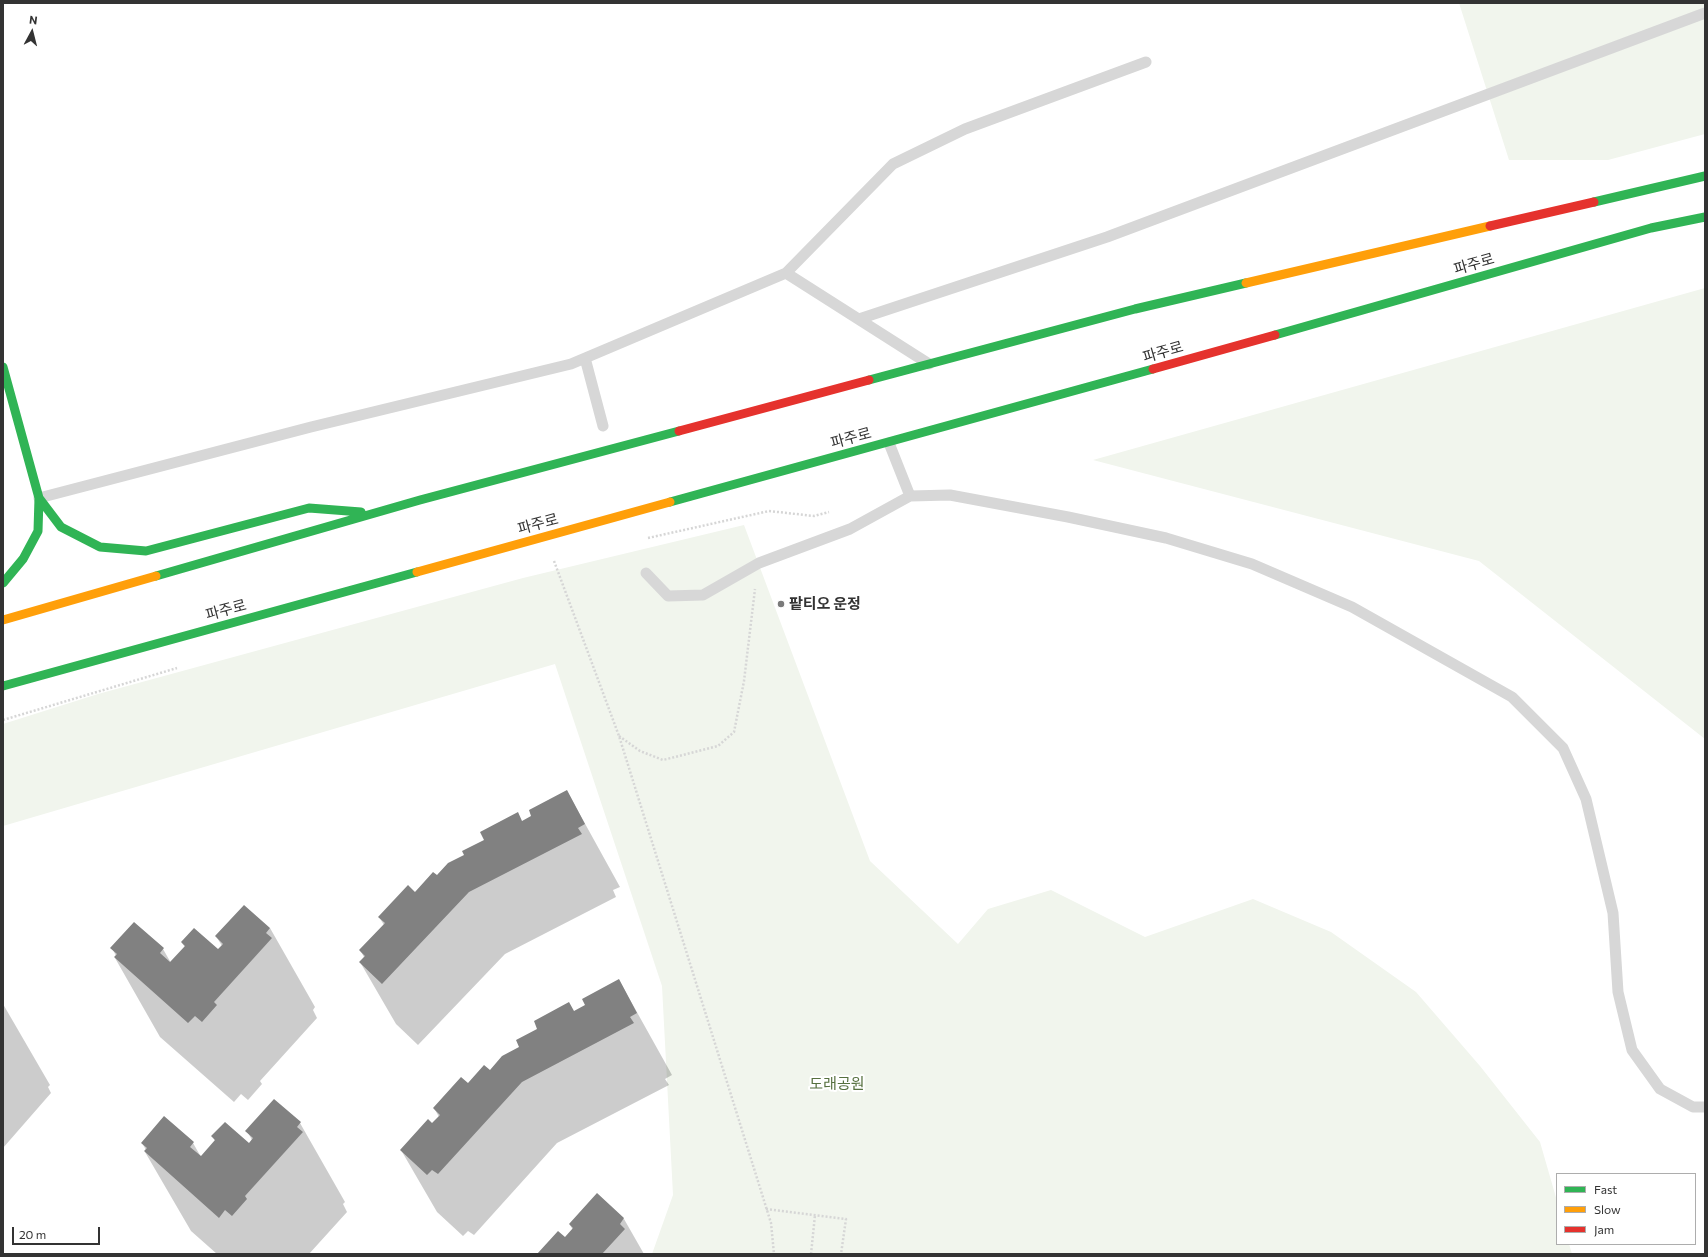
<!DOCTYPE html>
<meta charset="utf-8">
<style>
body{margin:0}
#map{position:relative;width:1708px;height:1257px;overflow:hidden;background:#fff;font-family:Commissioner,sans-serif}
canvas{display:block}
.frame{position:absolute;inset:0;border:4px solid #333;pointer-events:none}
.legend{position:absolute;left:1556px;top:1173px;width:140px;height:72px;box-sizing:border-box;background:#fff;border:1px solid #adadad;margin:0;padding:5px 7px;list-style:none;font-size:12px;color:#333}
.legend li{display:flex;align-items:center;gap:8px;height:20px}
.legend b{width:20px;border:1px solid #adadad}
.north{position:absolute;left:12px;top:12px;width:40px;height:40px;-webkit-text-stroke:3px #fff;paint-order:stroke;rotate:7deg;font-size:11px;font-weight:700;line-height:16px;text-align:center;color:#333}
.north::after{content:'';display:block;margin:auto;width:14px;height:18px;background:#333;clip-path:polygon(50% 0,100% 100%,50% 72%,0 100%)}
.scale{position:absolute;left:12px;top:1227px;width:88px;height:18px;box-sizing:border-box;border:2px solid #333;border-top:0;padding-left:5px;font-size:12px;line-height:14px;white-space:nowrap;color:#333;-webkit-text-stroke:3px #fff;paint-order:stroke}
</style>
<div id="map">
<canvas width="1708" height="1257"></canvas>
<div class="frame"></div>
<ul class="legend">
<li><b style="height:5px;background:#30b455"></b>Fast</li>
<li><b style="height:5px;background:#ff9f0a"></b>Slow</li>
<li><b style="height:5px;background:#e5322d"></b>Jam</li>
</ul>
<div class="north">N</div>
<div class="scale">20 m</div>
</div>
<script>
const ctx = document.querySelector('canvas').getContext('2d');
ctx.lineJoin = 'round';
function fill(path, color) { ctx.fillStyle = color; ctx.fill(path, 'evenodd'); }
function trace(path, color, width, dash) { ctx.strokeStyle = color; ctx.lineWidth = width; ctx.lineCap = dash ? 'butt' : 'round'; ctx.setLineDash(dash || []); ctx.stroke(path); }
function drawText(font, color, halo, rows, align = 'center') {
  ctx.font = font + ' Commissioner,"Noto Sans KR",sans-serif'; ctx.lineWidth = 4; ctx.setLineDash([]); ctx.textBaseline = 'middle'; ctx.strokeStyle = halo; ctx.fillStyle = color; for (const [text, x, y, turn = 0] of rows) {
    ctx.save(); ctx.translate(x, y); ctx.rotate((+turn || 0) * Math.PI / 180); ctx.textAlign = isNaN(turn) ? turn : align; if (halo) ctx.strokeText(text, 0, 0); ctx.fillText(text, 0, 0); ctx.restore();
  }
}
fill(new Path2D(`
 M1459,3H1705V134L1608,160H1509Z
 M1705,288V739L1479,561L1093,460Z
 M744,525L870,861L958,944L988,909L1051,890L1145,937L1253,899L1331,932L1416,992L1480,1066L1540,1142L1557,1201V1244H1569L1572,1254H652L673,1195L662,986L555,664L3,826V724L98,694L523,578Z`), '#f1f5ed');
fill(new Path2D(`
 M567,791L620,887L613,890L616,897L505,954L418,1045L396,1024L360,962L364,957L360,950L384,925L379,917L437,877L522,822L533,816Z
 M270,928L315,1007L313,1010L317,1018L260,1081L262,1084L248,1100L241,1094L234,1102L160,1037L115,958L116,956L112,948L163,949L171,963L185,947L182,943L218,950L222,946L216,936Z
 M619,980L672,1075L665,1079L669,1085L557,1143L474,1235L468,1231L463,1236L437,1212L401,1150L432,1125L439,1117L434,1108L490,1071L520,1048L586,1005Z
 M3,1004L50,1085L48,1087L51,1093L3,1148Z
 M164,1117L193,1143L201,1157L215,1141L213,1137L249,1144L252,1140L247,1131L300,1123L345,1202L343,1204L347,1212L309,1254H217L191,1231L145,1152L146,1150L142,1143Z
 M597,1195L624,1219L644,1254H539L565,1239L573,1230L570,1225Z`), '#0003');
fill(new Path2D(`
 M567,790L585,824L578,828L582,834L469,892L382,984L359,962L365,956L359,950L385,923L378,917L408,885L415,892L433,872L437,875L448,863L464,855L462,851L484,840L480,832L518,812L522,821L531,816L529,810Z
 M244,905L270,928L266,933L272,938L214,1002L217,1005L202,1022L195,1016L188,1023L114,957L117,954L110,948L134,922L164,948L160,953L170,962L185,946L181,942L194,928L218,949L223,944L215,936Z
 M619,979L637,1013L630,1017L634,1023L522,1082L438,1174L432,1170L427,1175L400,1150L428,1119L432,1123L440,1115L433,1108L461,1077L468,1083L484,1065L490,1070L502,1056L519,1047L516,1040L537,1029L534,1021L569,1002L574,1011L585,1005L582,999Z
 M274,1099L301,1122L297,1127L303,1132L245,1196L247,1199L232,1216L225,1210L219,1218L144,1151L147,1148L141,1143L164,1116L194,1142L190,1147L201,1156L215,1140L211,1136L225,1122L249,1143L253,1138L245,1131Z
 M597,1193L624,1218L620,1224L625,1229L602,1254H537L558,1231L565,1237L573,1228L569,1224Z`), '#818181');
trace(new Path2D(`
 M648,538L769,511L814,516L829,512
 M554,561L619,736L771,1223L774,1254
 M3,720L177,668
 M619,736L640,751L663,760L718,746L734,732L744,681L755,589
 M766,1209L846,1219L841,1254
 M811,1254L815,1215`), '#d6d6d6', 2.5, [2, 2]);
trace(new Path2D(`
 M786,273L929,364
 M859,319L1107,237L1705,13
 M585,358L603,426
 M889,443L910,496
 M39,498L311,427L571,364L786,273L893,164L965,129L1146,62
 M646,573L668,596L703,595L759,563L850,529L910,496L950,495L1068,517L1166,538L1252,564L1352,607L1512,697L1563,748L1586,799L1613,913L1618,992L1632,1050L1660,1089L1693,1107H1705`), '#d7d7d7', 11);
trace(new Path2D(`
 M1594,202L1705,176
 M1275,335L1651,228L1705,217
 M3,367L39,498L38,531L23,559L3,583
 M869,380L1135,309L1246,283
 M39,498L61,527L100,547L146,551L309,508L361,512
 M670,502L1153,369
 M156,576L420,500L679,431
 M3,686L417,572`), '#30b455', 9);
trace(new Path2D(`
 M1246,283L1490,226
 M417,572L670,502
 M3,620L156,576`), '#ff9f0a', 9);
trace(new Path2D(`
 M1490,226L1594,202
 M1153,369L1275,335
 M679,431L869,380`), '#e5322d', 9);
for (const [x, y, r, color] of [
 [781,604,4,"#7a7a7a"]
]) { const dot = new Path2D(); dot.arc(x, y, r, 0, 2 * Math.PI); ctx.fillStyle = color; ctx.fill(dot); trace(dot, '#fff', 1.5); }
drawText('15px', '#333', '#fff', [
 ["파주로",1474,264,-16],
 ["파주로",1163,352,-16],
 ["파주로",851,438,-15],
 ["파주로",538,524,-15],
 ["파주로",226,610,-15]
]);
drawText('bold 15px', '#333', '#fff', [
 ["팥티오 운정",789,604]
], 'left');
drawText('15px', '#56703f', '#fff', [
 ["도래공원",837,1084]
]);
</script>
